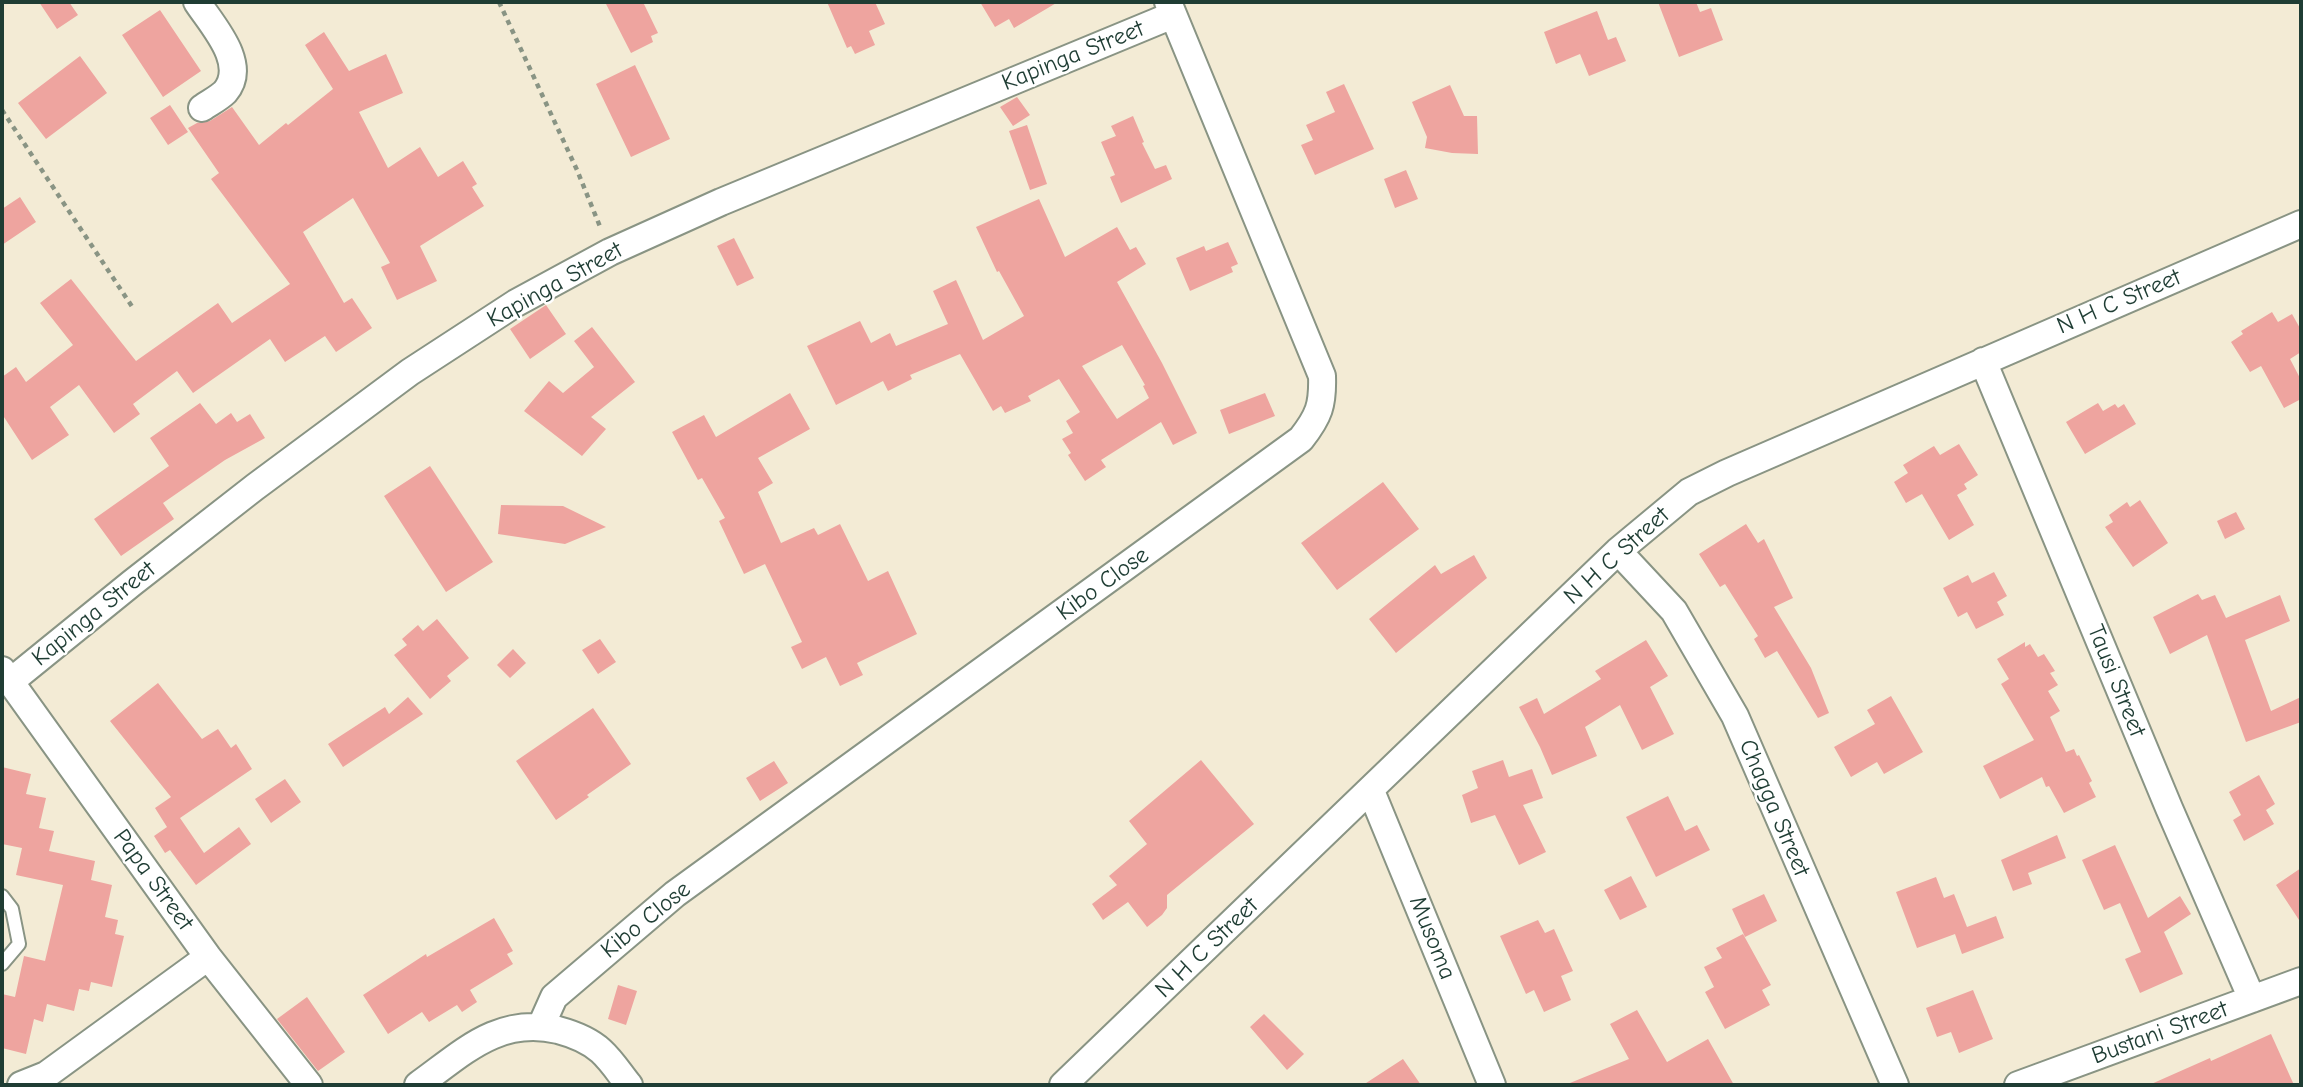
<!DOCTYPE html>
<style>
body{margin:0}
#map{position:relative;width:2303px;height:1087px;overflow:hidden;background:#f3ebd5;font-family:"Comic Neue",sans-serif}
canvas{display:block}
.frame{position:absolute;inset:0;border:4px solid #1f3d34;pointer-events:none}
</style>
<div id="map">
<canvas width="2303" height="1087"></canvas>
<div class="frame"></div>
</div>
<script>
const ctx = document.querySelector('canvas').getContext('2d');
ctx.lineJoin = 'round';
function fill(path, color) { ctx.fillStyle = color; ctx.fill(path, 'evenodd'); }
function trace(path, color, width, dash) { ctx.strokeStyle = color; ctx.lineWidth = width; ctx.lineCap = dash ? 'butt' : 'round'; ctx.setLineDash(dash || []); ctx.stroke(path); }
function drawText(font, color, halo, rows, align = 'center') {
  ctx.font = font + ' "Comic Neue",sans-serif'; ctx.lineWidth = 5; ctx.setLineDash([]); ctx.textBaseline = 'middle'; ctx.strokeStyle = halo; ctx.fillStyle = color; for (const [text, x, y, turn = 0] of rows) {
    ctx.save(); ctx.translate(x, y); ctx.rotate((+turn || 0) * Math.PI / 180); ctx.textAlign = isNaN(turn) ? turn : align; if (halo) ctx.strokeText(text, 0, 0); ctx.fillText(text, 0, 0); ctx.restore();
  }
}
fill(new Path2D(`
 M39,2H69L78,15L57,29Z
 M605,2H643L658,33L651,36L653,42L631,53Z
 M827,2H875L885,24L869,31L875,45L855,54L851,46L847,48Z
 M980,2H1058L1014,28L1009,19L995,27Z
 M1658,2H1696L1700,12L1711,8L1723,40L1679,57Z
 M160,10L201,71L163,97L122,35Z
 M1597,11L1608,40L1616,37L1626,61L1589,76L1580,54L1556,64L1544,32Z
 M324,32L349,71L386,54L403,93L359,112L388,168L420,147L438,177L463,161L477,184L472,187L484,206L420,246L437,281L397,300L381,267L390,263L353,198L303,232L344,303L352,298L372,328L336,352L325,336L285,362L270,339L193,393L177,371L133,404L140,414L114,433L79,385L50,407L69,435L32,460L2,414V377L16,367L26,382L73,345L40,303L71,279L136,361L218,303L232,323L290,284L211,179L219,173L188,128L197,123L210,121L232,107L259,145L286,123L288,125L333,89L305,45Z
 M80,56L107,93L46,139L18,103Z
 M635,65L670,139L631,157L596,84Z
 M1344,84L1374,149L1315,175L1301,145L1313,140L1306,125L1335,112L1326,92Z
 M1450,85L1464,116H1477L1478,154L1452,153L1425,148L1427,137L1412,102Z
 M1017,97L1030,115L1013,126L1000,107Z
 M170,105L188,132L168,145L150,118Z
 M1133,116L1144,142L1142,143L1155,169L1166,165L1172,179L1121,203L1110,177L1115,175L1101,142L1116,136L1111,126Z
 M1027,125L1047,184L1030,190L1009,131Z
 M1406,170L1418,199L1395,208L1384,179Z
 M20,197L36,222L2,245V209Z
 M1039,199L1065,257L1117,227L1130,250L1136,247L1146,264L1117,282L1162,363L1197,433L1173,445L1161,422L1101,460L1106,467L1085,481L1068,455L1071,453L1062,439L1073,433L1066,421L1080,412L1059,379L1028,396L1031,401L1005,413L1001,406L993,411L960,354L910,375L912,379L888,391L883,381L836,405L807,346L860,321L871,343L890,333L896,346L948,324L933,291L956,280L983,340L1024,316L999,271L997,272L976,227ZM1122,345L1145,385L1143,386L1149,398L1117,419L1082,366Z
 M734,238L754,278L737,286L717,246Z
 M1228,242L1238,264L1231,267L1233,272L1190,291L1176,258L1204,246L1206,251Z
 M546,305L566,334L530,359L510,329Z
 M2272,312L2278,322L2292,314L2301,330V352L2290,359L2301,380V399L2284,408L2261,366L2250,372L2231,342L2243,334L2241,331Z
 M592,327L635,382L591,417L606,429L582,456L524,411L549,381L563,393L594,367L574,341Z
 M790,393L810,429L758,458L773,483L758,492L781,543L814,528L818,535L840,524L868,581L888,571L917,634L857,663L863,675L840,686L826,657L802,669L791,647L802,642L765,564L744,574L719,521L725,518L702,478L698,480L672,432L704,415L716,437Z
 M1265,393L1275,416L1229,434L1220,410Z
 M200,403L216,424L231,413L237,422L250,414L265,438L225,460L163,503L174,519L121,556L94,519L169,466L150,438Z
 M2098,403L2103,411L2115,404L2118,408L2124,404L2136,424L2085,454L2066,422Z
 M1959,444L1978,475L1964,484L1967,489L1957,495L1974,525L1949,540L1922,494L1906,503L1894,482L1908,473L1903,465L1934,446L1940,455Z
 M430,466L493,562L446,592L384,496Z
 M1383,482L1419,529L1337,590L1301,543Z
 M2140,500L2168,543L2133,567L2105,527L2113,522L2109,515L2127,502L2130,507Z
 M501,505L563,506L606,527L565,544L498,534Z
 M2236,512L2245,529L2225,539L2217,521Z
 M1746,524L1758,543L1764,539L1793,598L1774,607L1811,668L1829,713L1818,718L1777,651L1765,658L1754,639L1758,636L1725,584L1720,587L1699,554Z
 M1474,555L1487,578L1396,653L1369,619L1435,565L1441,574Z
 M1994,572L2007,596L1997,602L2004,615L1976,629L1967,612L1958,617L1943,588L1968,575L1972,583Z
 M2198,594L2202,600L2215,595L2226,618L2280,595L2290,621L2245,640L2271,711L2301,697V722L2246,742L2207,635L2170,654L2153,617Z
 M437,619L469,658L447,676L451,681L430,699L394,655L407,645L402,639L418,625L423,631Z
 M600,639L616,662L598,674L582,650Z
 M1646,640L1668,676L1650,687L1674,734L1642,750L1620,705L1585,727L1597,756L1552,775L1540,747L1519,707L1537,698L1544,714L1601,679L1595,671Z
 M2025,642V647L2030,644L2038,657L2044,654L2055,671L2050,673L2058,685L2048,691L2060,711L2050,717L2066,752L2074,749L2077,756L2079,755L2092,781L2089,783L2096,797L2064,813L2049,786L2046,787L2042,777L2000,799L1983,766L2034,740L2001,684L2009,679L1997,659Z
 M513,649L526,663L510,678L497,665Z
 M158,683L202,739L218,729L231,748L236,744L252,769L180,818L204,853L239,827L251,844L196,885L170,850L165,853L154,836L167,827L155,808L171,797L110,721Z
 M1891,696L1923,752L1884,774L1877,762L1851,777L1834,747L1875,724L1867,710Z
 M408,697L423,714L343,767L328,744L385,707L389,714Z
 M593,708L631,764L587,795L589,797L556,820L516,761Z
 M1201,760L1254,824L1167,895V908L1162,915L1147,927L1128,902L1103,920L1092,904L1117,885L1109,876L1147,844L1129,821Z
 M1503,760L1509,777L1532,769L1543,798L1523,805L1546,852L1519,865L1495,815L1471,823L1462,795L1478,788L1472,771Z
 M774,761L788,783L760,801L746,778Z
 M2,767L31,774L26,794L46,798L39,828L54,831L49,851L95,861L91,880L112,885L105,917L118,920L115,934L124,936L112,987L91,982L89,991L79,989L74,1011L47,1004L43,1022L34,1019L26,1054L2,1048V994L15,997L24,956L45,961L63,885L16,875L22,848L2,844Z
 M2259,775L2275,804L2266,810L2274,824L2244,841L2233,820L2241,815L2229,792Z
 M285,779L301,802L271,823L255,799Z
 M1668,796L1685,831L1697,825L1710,850L1656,877L1626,817Z
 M2057,835L2066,858L2028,873L2032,884L2013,891L2001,860Z
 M2115,845L2148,918L2180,896L2191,914L2164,932L2183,974L2140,993L2125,959L2141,952L2120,903L2104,910L2082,860Z
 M2301,868V923L2276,885Z
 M1631,876L1647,907L1620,920L1604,890Z
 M1936,877L1944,898L1954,894L1967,927L1996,916L2004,938L1962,954L1955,934L1917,948L1896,892Z
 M1764,894L1777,921L1745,937L1732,909Z
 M494,918L513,951L507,954L513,964L470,990L477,1002L462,1012L457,1005L429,1022L422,1012L388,1034L363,995L426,954L427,957Z
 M1538,920L1545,933L1554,929L1573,971L1561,976L1571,1000L1544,1012L1534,990L1526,994L1500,936Z
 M1743,934L1771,985L1762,990L1770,1005L1725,1029L1705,992L1714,987L1704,967L1722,958L1716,948Z
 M618,985L637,991L626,1025L608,1019Z
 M1973,990L1993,1039L1959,1053L1951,1032L1937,1037L1926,1008Z
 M307,997L345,1052L318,1071L277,1019Z
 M1637,1010L1667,1062L1708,1039L1734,1085H1565L1629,1059L1610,1024Z
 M1264,1014L1304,1054L1287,1070L1250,1027Z
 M2271,1034L2294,1085H2149L2210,1058L2211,1061Z
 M1403,1059L1421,1085H1363Z`), '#eea49f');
const service = new Path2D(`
 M2,896L12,909L19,944L2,964`);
const minor = new Path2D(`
 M197,2C212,25 249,64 225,92C219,98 209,103 202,108
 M1983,361L2169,808L2252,999
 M1618,551L1674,611L1735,716L1895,1085
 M2,670L208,957L309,1085
 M10,682L132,583L255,487L410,372L516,303L610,252L721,202L1173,15
 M1371,791L1492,1085
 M541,1026L554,997L675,894L1301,439C1319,416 1323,405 1322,376L1168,2
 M21,1085L46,1075L208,957
 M418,1085C463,1053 498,1016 558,1030C573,1034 590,1041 601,1051C612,1061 620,1074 629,1085
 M1063,1085L1618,551L1689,492L1727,473L2301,224
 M2018,1085L2301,981`);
trace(service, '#899484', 16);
trace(minor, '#899484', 30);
trace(new Path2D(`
 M499,2L577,170L601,229
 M2,110L133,308`), '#899484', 4.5, [5, 5]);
trace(service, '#fff', 12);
trace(minor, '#fff', 26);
drawText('24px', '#1f3d34', '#fff', [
 ["Kapinga Street",1073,56,-22],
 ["Kapinga Street",555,285,-29],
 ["N H C Street",2119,302,-23],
 ["N H C Street",1617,556,-42],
 ["Kibo Close",1103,584,-36],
 ["Kapinga Street",94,614,-39],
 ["Tausi Street",2116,681,68],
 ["Chagga Street",1774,808,67],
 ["Papa Street",153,880,54],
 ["Kibo Close",646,920,-39],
 ["Musoma",1432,938,68],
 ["N H C Street",1207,948,-44],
 ["Bustani Street",2160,1033,-20]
]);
</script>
